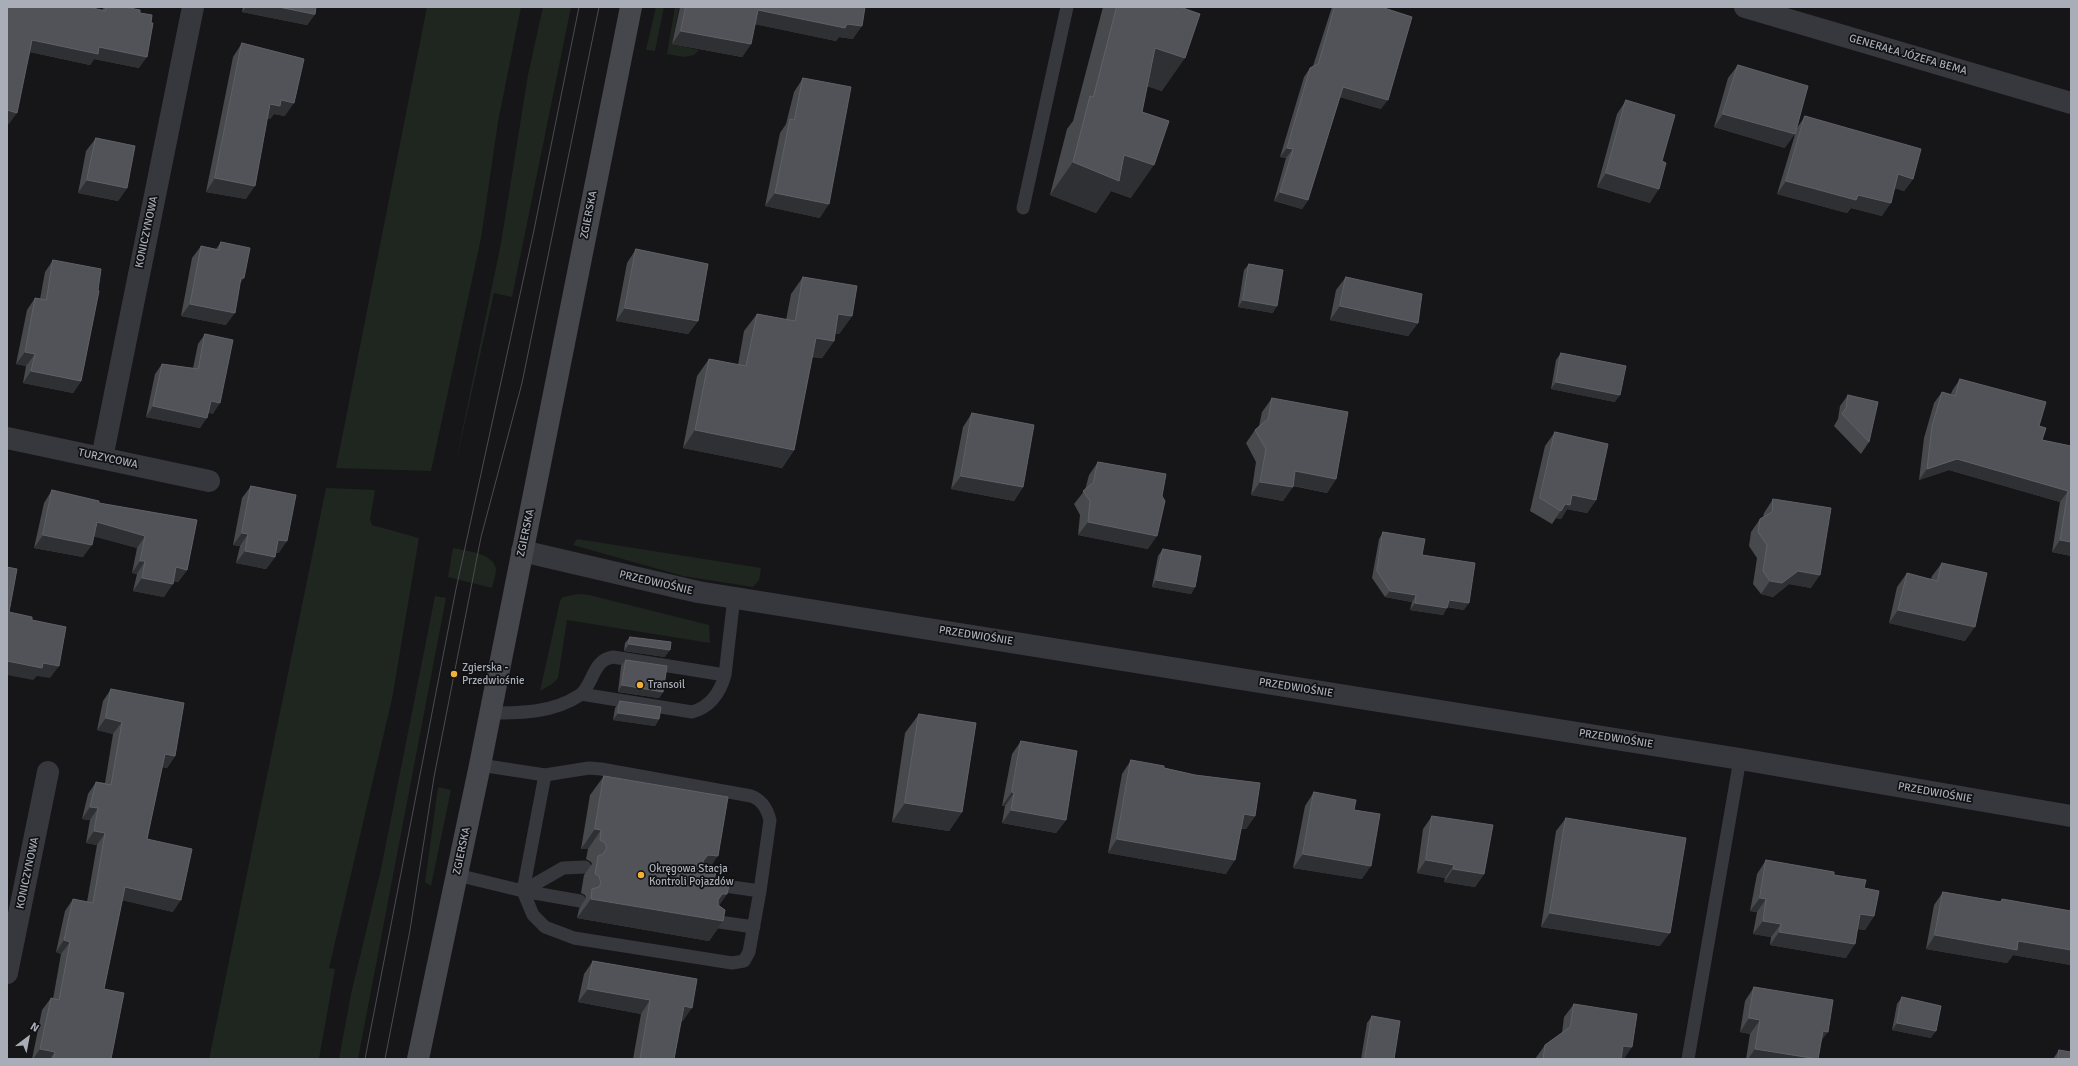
<!DOCTYPE html>
<meta charset="utf-8">
<style>
body{margin:0}
#map{position:relative;width:2078px;height:1066px;overflow:hidden;background:#161618;font-family:Signika,sans-serif}
canvas{display:block}
.frame{position:absolute;inset:0;border:8px solid #a8adb8;pointer-events:none}
.north{position:absolute;left:8px;top:1018px;width:40px;height:40px;-webkit-text-stroke:3px #111113;paint-order:stroke;rotate:32deg;font-size:11px;font-weight:700;line-height:16px;text-align:center;color:#a8adb8}
.north::after{content:'';display:block;margin:auto;width:14px;height:18px;background:#a8adb8;clip-path:polygon(50% 0,100% 100%,50% 72%,0 100%)}
</style>
<div id="map">
<canvas width="2078" height="1066"></canvas>
<div class="frame"></div>
<div class="north">N</div>
</div>
<script>
const ctx = document.querySelector('canvas').getContext('2d');
ctx.lineJoin = 'round';
function fill(path, color) { ctx.fillStyle = color; ctx.fill(path, 'evenodd'); }
function trace(path, color, width, dash) { ctx.strokeStyle = color; ctx.lineWidth = width; ctx.lineCap = dash ? 'butt' : 'round'; ctx.setLineDash(dash || []); ctx.stroke(path); }
function drawText(font, color, halo, rows, align = 'center') {
  ctx.font = font + ' Signika,sans-serif'; ctx.lineWidth = 3.5; ctx.setLineDash([]); ctx.textBaseline = 'middle'; ctx.strokeStyle = halo; ctx.fillStyle = color; for (const [text, x, y, turn = 0] of rows) {
    ctx.save(); ctx.translate(x, y); ctx.rotate((+turn || 0) * Math.PI / 180); ctx.textAlign = isNaN(turn) ? turn : align; if (halo) ctx.strokeText(text, 0, 0); ctx.fillText(text, 0, 0); ctx.restore();
  }
}
fill(new Path2D(`
 M427,7H521L498,122L481,238L431,471L336,468Z
 M543,7H571L512,297L494,293L454,471L501,243L528,75Z
 M656,7H664L655,51L646,50Z
 M675,7H679L672,44L699,50L694,55L684,57L667,54Z
 M326,488L375,490L370,519L372,525L419,538L392,699L329,968L335,969L319,1059H209Z
 M577,539L761,568L759,580L753,587L683,576L573,545Z
 M453,548C466,551 494,553 496,569C496,575 493,583 492,588L448,577Z
 M578,594L589,595L709,625L710,643L567,620L558,678L552,684L540,691L560,601L563,597Z
 M435,596L446,598L358,1059H339L351,994L381,869Z
 M438,787L451,790L431,886L425,882Z`), '#1e261f');
trace(new Path2D(`
 M1023,208L1067,7
 M581,694L692,712C710,707 720,693 725,675
 M490,713C521,713 553,713 580,695C594,684 592,660 613,657L725,675L734,597
 M457,875L523,891L545,775L480,765
 M711,884L760,891
 M523,891L533,915L545,927L574,938L732,963L744,961L749,952L760,891L770,820C767,808 762,800 751,796L601,769L589,768L545,775
 M523,891L563,868L585,867
 M523,891L580,901
 M712,921L754,927
 M1688,1059L1740,759`), '#37383d', 13);
trace(new Path2D(`
 M1745,7L2071,103
 M7,438L209,481
 M102,458L193,7
 M522,551L698,592L1740,759L2071,816
 M7,973L48,772`), '#37383d', 22);
trace(new Path2D(`
 M418,1059L480,765L631,7`), '#45474d', 22);
trace(new Path2D(`
 M365,1059L456,589L534,230L579,7
 M385,1059L410,930L434,777L481,537L522,383L599,7`), '#4a4c52', 1);
fill(new Path2D(`
 M7,7L102,10L104,7H125L140,13L139,68L94,59L90,65L30,52L9,124Z
 M243,7H316L315,14L307,25L242,12Z
 M680,7H865L853,39L839,37L836,41L755,24L751,44L742,57L672,44Z
 M1103,7H1180L1162,91L1147,86L1142,112L1131,198L1111,191L1096,213L1050,195L1067,129L1073,121Z
 M1332,7H1381V109L1340,97L1308,200L1302,209L1274,201L1286,158L1280,157L1304,77L1310,68L1313,66Z
 M242,43L285,116L274,114L270,119L267,118L246,199L206,192L233,57Z
 M1738,65L1785,148L1714,127L1728,78Z
 M803,78L820,218L765,206L780,133L786,124L794,92Z
 M1626,100L1650,203L1597,187L1617,114Z
 M1805,116L1913,179L1904,191L1895,188L1882,216L1851,208L1847,213L1777,194L1797,128Z
 M96,138L127,188L118,201L78,193L86,151Z
 M221,242L244,278L240,283L226,325L181,316L192,258L201,246L216,249Z
 M636,249L698,321L688,334L616,321L627,263Z
 M53,260L81,381L73,393L23,383L26,366L16,364L27,310L35,298L40,299L45,272Z
 M1249,264L1273,313L1238,307L1244,270Z
 M803,277L852,316L839,334L835,333L834,341L822,358L812,357L794,450L782,468L683,448L697,376L709,359L738,365L744,331L757,314L786,320L791,294Z
 M1346,277L1418,323L1408,336L1330,320L1336,290Z
 M205,334L213,414L208,412L200,428L146,417L155,374L162,364L193,368L198,344Z
 M1561,353L1615,402L1551,389L1556,360Z
 M1960,379L2039,426L2042,440L2071,446V556L2052,552L2060,502L1949,470L1919,480L1924,438L1934,403L1942,392L1951,394L1952,391Z
 M1848,395L1869,442L1861,454L1834,426L1838,419L1840,406Z
 M1272,398L1336,479L1327,493L1293,486L1283,501L1251,495L1256,462L1246,443L1255,430L1259,426L1262,412Z
 M972,413L1023,487L1014,501L951,489L963,427Z
 M1555,432L1596,500L1587,513L1567,509L1561,519L1556,518L1552,524L1530,511L1545,446Z
 M1098,462L1148,549L1078,535L1080,515L1074,504L1085,490L1089,475Z
 M251,486L279,553H276L275,557L266,569L236,563L240,546L233,545L242,498Z
 M52,490L99,503L197,520L187,570L178,582L173,581L164,597L133,591L137,574L132,573L137,548L94,536L83,557L34,548L44,503Z
 M1773,499L1811,588L1789,584L1773,597L1761,594L1753,584L1757,558L1749,546L1751,532L1760,519L1763,517L1764,513Z
 M1383,532L1464,610L1447,607L1443,615L1410,610L1412,602L1385,597L1372,578L1379,539Z
 M1163,549L1195,587L1191,594L1152,587L1158,556Z
 M1942,563L1965,641L1889,623L1897,587L1907,573L1931,579L1932,576Z
 M630,637L665,657L624,651L625,643Z
 M626,660L663,692L659,698L618,692L621,666Z
 M111,689L175,756L167,768L162,767L147,839L173,912L122,900L104,989L111,1059H32L42,1010L51,998L53,999L61,954L56,952L65,911L73,899L87,902L97,845L86,843L90,820L82,819L88,794L96,782L105,783L113,734L97,730L103,701Z
 M620,701L659,719L655,726L613,720L615,708Z
 M919,714L962,812L949,831L892,822L905,733Z
 M1021,741L1066,820L1056,833L1002,823L1005,806H1002L1012,754Z
 M1131,760L1195,775L1255,816L1246,829H1241L1226,874L1108,853L1122,774Z
 M604,776L709,869L714,882L727,894L719,905L723,921L709,941L577,918L579,909L586,898L585,895L581,893L584,875L592,864L591,862L586,859L588,849H581L590,795Z
 M1314,792L1354,810L1362,879L1293,868L1305,806Z
 M1432,816L1484,874L1475,887L1444,882L1445,878L1417,873L1423,829Z
 M1566,818L1660,946L1541,927L1556,831Z
 M1766,860L1834,875L1864,888L1874,916L1865,930L1858,929L1846,958L1770,945L1771,937L1753,934L1757,912L1750,911L1757,874Z
 M1943,892L2000,902L2002,899L2070,911L2071,909V965L2013,955L2007,963L1926,949L1934,905Z
 M593,961L683,1021H681L674,1059H633L641,1014L578,1002L584,974Z
 M1754,987L1821,1041L1818,1059H1746L1750,1034L1740,1032L1745,1001Z
 M1902,997L1931,1038L1892,1030L1897,1004Z
 M1574,1004L1624,1059H1535L1545,1045L1562,1033L1564,1017Z
 M1372,1016L1394,1059H1361L1367,1023Z
 M2059,1050L2071,1059H2053Z`), '#47494d');
fill(new Path2D(`
 M246,7H279L315,14L307,25L242,12Z
 M758,10L862,26L853,39L839,37L836,41L749,23Z
 M681,31L751,44L742,57L672,44Z
 M32,40L99,47L147,57L139,68L94,59L90,65L25,51Z
 M1155,48L1185,58L1162,91L1132,81Z
 M1343,87L1388,100L1381,109L1336,96Z
 M281,100L294,103L285,116L274,114L270,119L260,117L270,104Z
 M7,110L17,113L9,124L7,123Z
 M1723,114L1795,134L1785,148L1714,127Z
 M1287,148L1293,149L1286,158L1280,157Z
 M1124,155L1154,165L1131,198L1111,191L1096,213L1050,195L1073,162Z
 M1606,173L1659,189L1650,203L1597,187Z
 M1898,174L1913,179L1904,191L1889,187Z
 M215,178L255,186L246,199L206,192Z
 M87,180L127,188L118,201L78,193Z
 M1786,181L1858,195L1891,203L1882,216L1851,208L1847,213L1777,194Z
 M1280,192L1308,200L1302,209L1274,201Z
 M775,193L829,204L820,218L765,206Z
 M241,278H244L235,290Z
 M1243,300L1277,306L1273,313L1238,307Z
 M190,304L235,313L226,325L181,316Z
 M1340,306L1418,323L1408,336L1330,320Z
 M625,308L698,321L688,334L616,321Z
 M838,314L852,316L839,334L826,331Z
 M816,338L834,341L822,358L804,355Z
 M25,352L35,354L26,366L16,364Z
 M31,371L81,381L73,393L23,383Z
 M1556,382L1620,395L1615,402L1551,389Z
 M211,401L220,403L213,414L204,411Z
 M153,406L207,418L200,428L146,417Z
 M695,430L794,450L782,468L683,448Z
 M1957,459L2068,491L2060,502L1949,470L1919,480L1927,469Z
 M1295,471L1336,479L1327,493L1286,484Z
 M961,476L1023,487L1014,501L951,489Z
 M1260,482L1293,487L1283,501L1251,495Z
 M1572,495L1596,500L1587,513L1567,509L1561,519L1556,518L1565,504Z
 M97,522L145,536L137,548L88,535Z
 M1088,522L1157,536L1148,549L1078,535Z
 M242,533L248,534L240,546L233,545Z
 M43,535L92,545L83,557L34,548Z
 M278,540L287,541L279,553L270,552Z
 M2060,540L2071,542V556L2052,552Z
 M245,551L275,557L266,569L236,563Z
 M140,561H145L137,574L132,573Z
 M176,567L187,570L178,582L167,580Z
 M1798,571L1820,575L1811,588L1789,584L1773,597L1761,594L1770,581Z
 M142,578L173,584L164,597L133,591Z
 M1156,580L1195,587L1191,594L1152,587Z
 M1390,591L1416,595L1412,602L1385,597Z
 M1449,600L1469,603L1464,610L1444,606Z
 M1415,603L1447,608L1443,615L1410,610Z
 M1898,610L1975,627L1965,641L1889,623Z
 M629,644L670,650L665,657L624,651Z
 M7,661L43,663L59,666L50,678L37,676L33,680L7,675Z
 M622,685L663,692L659,698L618,692Z
 M618,713L659,719L655,726L613,720Z
 M106,718L122,722L113,734L97,730Z
 M165,754L175,756L167,768L157,766Z
 M1012,792L1014,793L1005,806H1002Z
 M905,803L962,812L949,831L892,822Z
 M90,807L98,808L90,820L82,819Z
 M1011,810L1066,820L1056,833L1002,823Z
 M1244,814L1255,816L1246,829L1234,828Z
 M595,829L601,830L588,849H581Z
 M94,831L105,833L97,845L86,843Z
 M1117,839L1235,860L1226,874L1108,853Z
 M1303,854L1371,866L1362,879L1293,868Z
 M708,855L718,856L705,875L703,861Z
 M1426,860L1454,865L1445,878L1417,873Z
 M1453,869L1484,874L1475,887L1444,882Z
 M125,887L181,900L173,912L117,899Z
 M722,894H727L714,913L723,921L709,941L577,918L591,899Z
 M1760,898L1766,899L1757,912L1750,911Z
 M1550,913L1670,933L1660,946L1541,927Z
 M1860,914L1874,916L1865,930L1850,928Z
 M1763,921L1781,924L1771,937L1753,934Z
 M1779,932L1855,944L1846,958L1770,945Z
 M1935,935L2018,941L2071,950V965L2013,955L2007,963L1926,949Z
 M64,940L70,942L61,954L56,952Z
 M588,989L650,1000L641,1014L578,1002Z
 M684,1006L692,1008L683,1021L675,1020Z
 M1749,1018L1760,1020L1750,1034L1740,1032Z
 M1897,1023L1936,1031L1931,1038L1892,1030Z
 M1823,1031L1828,1032L1818,1045Z
 M1623,1046L1632,1047L1624,1059H1614Z
 M40,1049L55,1052L50,1059H33Z
 M1755,1049L1815,1059H1748Z`), '#2f3033');
const building = new Path2D(`
 M7,7H89L105,11L106,7H125L140,10V13L152,15L151,23H153L147,57L99,47L98,54L32,40L17,113L7,110Z
 M279,7H316L315,14Z
 M686,7H865L862,26L847,24L845,28L758,10L751,44L681,31Z
 M1117,7H1180L1200,14L1185,58L1155,48L1142,112L1169,121L1154,165L1124,155L1119,181L1073,162L1090,96L1093,97Z
 M1335,7H1381L1412,17L1388,100L1343,87L1308,200L1280,192L1293,149L1287,148L1310,68L1318,64Z
 M242,43L304,59L294,103L281,100L280,106L270,104L255,186L215,178Z
 M1738,65L1808,86L1795,134L1723,114Z
 M803,78L851,87L829,204L775,193L790,119L794,120Z
 M1626,100L1675,115L1662,161L1666,163L1659,189L1606,173Z
 M1805,116L1921,149L1913,179L1898,174L1891,203L1858,195L1856,200L1786,181Z
 M96,138L135,146L127,188L87,180Z
 M221,242L250,248L244,278H241L235,313L190,304L201,246L219,250Z
 M636,249L708,264L698,321L625,308Z
 M53,260L101,269L98,290L99,291L81,381L31,371L35,354L25,352L35,298L46,300Z
 M1249,264L1283,270L1277,306L1243,300Z
 M803,277L857,286L852,316L838,314L834,341L816,338L794,450L695,430L709,359L746,366L757,314L795,321Z
 M1346,277L1422,294L1418,323L1340,306Z
 M205,334L233,340L220,403L211,401L207,418L153,406L162,364L198,369Z
 M1561,353L1626,366L1620,395L1556,382Z
 M1960,379L2046,402L2039,426L2046,428L2042,440L2071,446V542L2060,540L2068,491L1957,459L1927,469L1932,426L1942,392L1955,396Z
 M1848,395L1878,402L1869,442L1842,414L1846,408Z
 M1272,398L1348,412L1336,479L1295,471L1293,487L1260,482L1266,449L1255,430L1268,419Z
 M972,413L1034,425L1023,487L961,476Z
 M1555,432L1608,444L1596,500L1572,495L1570,505L1565,504L1561,511L1540,498Z
 M1098,462L1166,474L1162,496L1165,501L1157,536L1088,522L1090,501L1083,491L1093,483Z
 M251,486L296,495L287,541L278,540L275,557L245,551L248,534L242,533Z
 M52,490L99,501V503L197,520L187,570L176,567L173,584L142,578L145,561H140L145,536L97,522L92,545L43,535Z
 M1773,499L1831,508L1820,575L1798,571L1782,583L1770,581L1763,571L1767,545L1758,532L1760,519L1772,512Z
 M1383,532L1425,539L1422,555L1475,563L1469,603L1449,600L1447,608L1415,603L1416,595L1390,591L1377,571Z
 M1163,549L1201,556L1195,587L1156,580Z
 M1942,563L1987,573L1975,627L1898,610L1907,573L1937,581Z
 M7,567L17,569L9,612L32,617V620L66,627L59,666L43,663L42,668L7,661Z
 M630,637L671,642L670,650L629,644Z
 M626,660L667,666L663,692L622,685Z
 M111,689L184,703L175,756L165,754L147,839L192,849L181,900L125,887L104,989L124,993L111,1059H53L55,1052L40,1049L51,998L59,1000L70,942L64,940L73,899L93,903L105,833L94,831L98,808L90,807L96,782L111,785L122,722L106,718Z
 M620,701L661,707L659,719L618,713Z
 M919,714L976,723L962,812L905,803Z
 M1021,741L1077,751L1066,820L1011,810L1014,793L1012,792Z
 M1131,760L1164,766V768L1195,775L1260,783L1255,816L1244,814L1235,860L1117,839Z
 M604,776L728,797L718,856L708,855L703,861L705,869L716,871L714,882L729,885L727,894H722L718,900V905L725,910L723,921L591,899L592,889L599,887L601,883L599,876L595,874L598,856L603,854L607,848L605,843L600,840L601,830L595,829Z
 M1314,792L1356,800L1354,810L1380,814L1371,866L1303,854Z
 M1432,816L1493,825L1484,874L1453,869L1454,865L1426,860Z
 M1566,818L1686,838L1670,933L1550,913Z
 M1766,860L1834,872V875L1866,880L1864,888L1879,891L1874,916L1860,914L1855,944L1779,932L1781,924L1763,921L1766,899L1760,898Z
 M1943,892L2001,902L2002,899L2071,911V950L2018,941L2017,950L1935,935Z
 M593,961L697,979L692,1008L684,1006L674,1059H640L650,1000L588,989Z
 M1754,987L1833,1000L1828,1032L1823,1031L1818,1059L1755,1049L1760,1020L1749,1018Z
 M1902,997L1941,1006L1936,1031L1897,1023Z
 M1574,1004L1637,1014L1632,1047L1623,1046L1621,1059H1543L1545,1045L1570,1027Z
 M1372,1016L1400,1021L1394,1059H1365Z
 M2059,1050L2071,1052V1059H2058Z`);
fill(building, '#525359');
trace(building, '#5f6168', 1);
for (const [x, y, r, color] of [
 [454,674,4,"#f2b134"],
 [640,685,4,"#f2b134"],
 [641,875,4,"#f2b134"]
]) { const dot = new Path2D(); dot.arc(x, y, r, 0, 2 * Math.PI); ctx.fillStyle = color; ctx.fill(dot); trace(dot, '#111113', 1.5); }
drawText('11px', '#a8adb8', '#111113', [
 ["GENERAŁA JÓZEFA BEMA",1908,55,16],
 ["ZGIERSKA",589,215,-79],
 ["KONICZYNOWA",147,232,-78],
 ["TURZYCOWA",108,459,12],
 ["ZGIERSKA",526,533,-78],
 ["PRZEDWIOŚNIE",656,583,13],
 ["PRZEDWIOŚNIE",976,636,9],
 ["PRZEDWIOŚNIE",1296,688,9],
 ["PRZEDWIOŚNIE",1616,739,9],
 ["PRZEDWIOŚNIE",1935,793,10],
 ["ZGIERSKA",462,851,-78],
 ["KONICZYNOWA",28,873,-78]
]);
drawText('11px', '#a8adb8', '#111113', [
 ["Zgierska -",462,668],
 ["Przedwiośnie",462,681],
 ["Transoil",648,685],
 ["Okręgowa Stacja",649,869],
 ["Kontroli Pojazdów",649,882]
], 'left');
</script>
